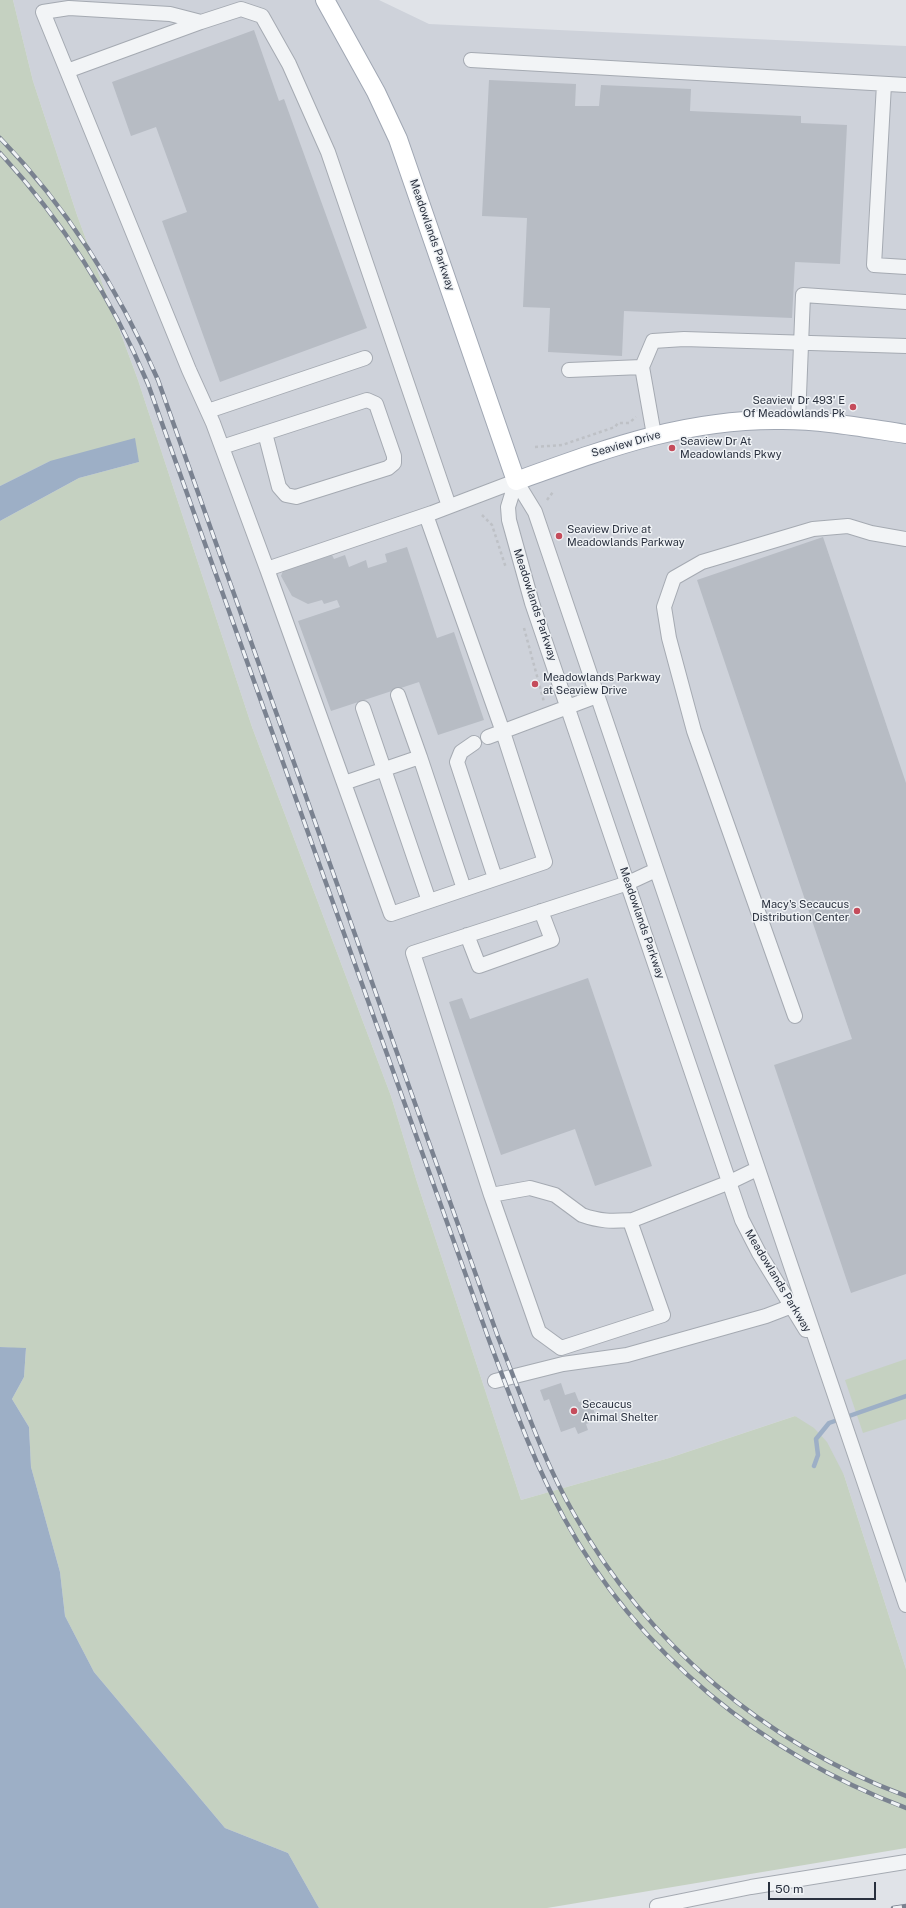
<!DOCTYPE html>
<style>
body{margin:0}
#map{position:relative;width:906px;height:1908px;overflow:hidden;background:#e0e3e8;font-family:"Public Sans",sans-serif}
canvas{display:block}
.scale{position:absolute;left:768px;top:1882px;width:108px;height:18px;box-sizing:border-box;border:2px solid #29303e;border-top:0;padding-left:5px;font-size:12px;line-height:14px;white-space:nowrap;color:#29303e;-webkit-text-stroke:3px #eff2f5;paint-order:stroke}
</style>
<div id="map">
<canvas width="906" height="1908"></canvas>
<div class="scale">50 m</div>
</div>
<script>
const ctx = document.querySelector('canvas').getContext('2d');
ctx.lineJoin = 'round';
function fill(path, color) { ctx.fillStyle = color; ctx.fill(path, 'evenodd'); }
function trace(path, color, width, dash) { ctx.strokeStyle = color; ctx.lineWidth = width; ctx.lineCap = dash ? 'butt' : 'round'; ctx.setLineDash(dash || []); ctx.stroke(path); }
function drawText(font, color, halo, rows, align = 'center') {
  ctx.font = font + ' "Public Sans",sans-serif'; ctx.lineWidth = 3; ctx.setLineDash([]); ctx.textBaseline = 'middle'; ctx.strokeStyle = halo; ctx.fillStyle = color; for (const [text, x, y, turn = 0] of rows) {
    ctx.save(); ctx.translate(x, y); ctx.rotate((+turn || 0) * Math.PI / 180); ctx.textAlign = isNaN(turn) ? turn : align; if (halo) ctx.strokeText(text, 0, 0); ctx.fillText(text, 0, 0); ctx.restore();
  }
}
fill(new Path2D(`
 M13,0H379L429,24L906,46V1669L844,1475L795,1416L669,1458L521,1500L417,1182L391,1096L252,727L138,380L77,215L33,81Z`), '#ced2da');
fill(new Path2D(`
 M0,0H13L33,81L77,215L138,380L252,727L391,1096L417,1182L521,1500L669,1458L795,1416L814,1428L827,1442L844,1475L906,1669V1848L547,1908H319L288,1853L225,1828L94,1672L65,1616L60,1572L31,1467L29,1427L12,1399L24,1377L26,1349L0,1347V521L79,478L139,462L50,461L0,486Z
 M906,1359V1419L863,1433L845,1380Z`), '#c5d1c1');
fill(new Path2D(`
 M135,438L139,462L79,478L0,521V486L50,461Z
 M0,1347L26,1348L24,1377L12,1399L29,1427L31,1467L60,1572L65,1616L94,1672L225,1828L288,1853L319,1908H0Z`), '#9dafc6');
trace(new Path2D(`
 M814,1466L818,1455L816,1439L829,1423L906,1396`), '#9dafc6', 4.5);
fill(new Path2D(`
 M254,30L279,101L284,99L367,328L220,382L162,221L187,212L156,127L131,136L112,82Z
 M489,80L576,84L575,106H599L601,85L691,89L690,111L801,116V123L847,125L840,264L795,262L792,318L624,311L622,356L548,352L550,308L523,307L527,218L482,216Z
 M823,537L906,783V1274L851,1293L774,1065L852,1039L697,580Z
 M407,547L437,638L454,632L484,720L438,735L419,682L331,711L298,621L340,607L337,600L324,604L322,600L308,604L292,596L281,576L283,571L332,555L334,559L345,555L349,567L366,560L368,568L387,562L385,554Z
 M588,978L652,1166L595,1186L575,1129L501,1155L449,1002L462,998L470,1019Z
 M561,1383L565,1395L575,1392L579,1402L590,1399L597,1420L586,1424L588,1430L578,1434L575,1427L561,1432L549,1399L544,1401L540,1390Z`), '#b7bcc4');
const minor = new Path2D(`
 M471,60L906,85
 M67,71L201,22
 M884,84L874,265L906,267
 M569,370L642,367
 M208,411L365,358
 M798,420L803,295L906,302
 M654,435L642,367L653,341L684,339L906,346
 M222,447L367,400L376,404L394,456V463L388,468L296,497L286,495L279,487L265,433
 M516,481L535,512L906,1605
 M516,481L508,507L509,520L532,603L742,1220L759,1253L806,1330
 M449,506L328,152L289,64L262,16L241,9L201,22L170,14L69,8L43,12L189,370L213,423L267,569L432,513L516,481
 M267,569L391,914L545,862L503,732L426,515
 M398,695L420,757
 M363,708L429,901
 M488,737L597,696
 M474,743L461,752L457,762L495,878
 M344,783L420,757L464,889
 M656,870L628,883L413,953L491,1195L539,1332L561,1348L663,1315L630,1221L730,1182L757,1169
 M467,935L479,966L552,940L541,911
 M795,1016L694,731L669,638L664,607L674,578L702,562L813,529L848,526L871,533L906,539
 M491,1195L530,1188L555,1195L582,1215C602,1222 612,1221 633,1220
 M495,1381L563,1364L627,1355L766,1316L792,1306
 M657,1906L751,1887L906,1862`);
const major = new Path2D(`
 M325,0L376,92L398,139L516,481C605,449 686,418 783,420C824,420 865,428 906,434`);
trace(minor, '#a5aab2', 16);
trace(major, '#a0a7b3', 20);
trace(new Path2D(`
 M535,447L562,445L615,427L618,423H629L636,417
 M547,500L553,492
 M482,515L492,525L506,568
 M524,628L544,702`), '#bec1c6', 2.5, [3, 3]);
trace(minor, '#f2f4f6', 14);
trace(major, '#fff', 18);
const rail = new Path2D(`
 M0,138C68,208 119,290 158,380L498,1337C522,1397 542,1458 574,1514C647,1644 766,1744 906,1796
 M0,153C63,221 112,299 148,384L489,1340C512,1401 533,1461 564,1518C638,1654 763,1754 906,1808
 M893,1908L906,1906`);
trace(rail, '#7a8290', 4.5);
trace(rail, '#eff2f5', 3, [9]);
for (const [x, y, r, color] of [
 [853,407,4,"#c54c5b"],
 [672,448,4,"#c54c5b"],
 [559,536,4,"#c54c5b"],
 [535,684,4,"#c54c5b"],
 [857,911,4,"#c54c5b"],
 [574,1411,4,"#c54c5b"]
]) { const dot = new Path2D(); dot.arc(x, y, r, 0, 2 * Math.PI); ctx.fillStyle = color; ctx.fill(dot); trace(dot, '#eff2f5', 1.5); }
drawText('11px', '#29303e', '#eff2f5', [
 ["Meadowlands Parkway",432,235,71],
 ["Seaview Drive",626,444,-16],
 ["Meadowlands Parkway",535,605,72],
 ["Meadowlands Parkway",642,923,71],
 ["Meadowlands Parkway",778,1281,59]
]);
drawText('11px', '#29303e', '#eff2f5', [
 ["Seaview Dr 493' E",845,401,"right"],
 ["Of Meadowlands Pk",845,414,"right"],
 ["Seaview Dr At",680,442],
 ["Meadowlands Pkwy",680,455],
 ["Seaview Drive at",567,530],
 ["Meadowlands Parkway",567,543],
 ["Meadowlands Parkway",543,678],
 ["at Seaview Drive",543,691],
 ["Macy's Secaucus",849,905,"right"],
 ["Distribution Center",849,918,"right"],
 ["Secaucus",582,1405],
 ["Animal Shelter",582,1418]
], 'left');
</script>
